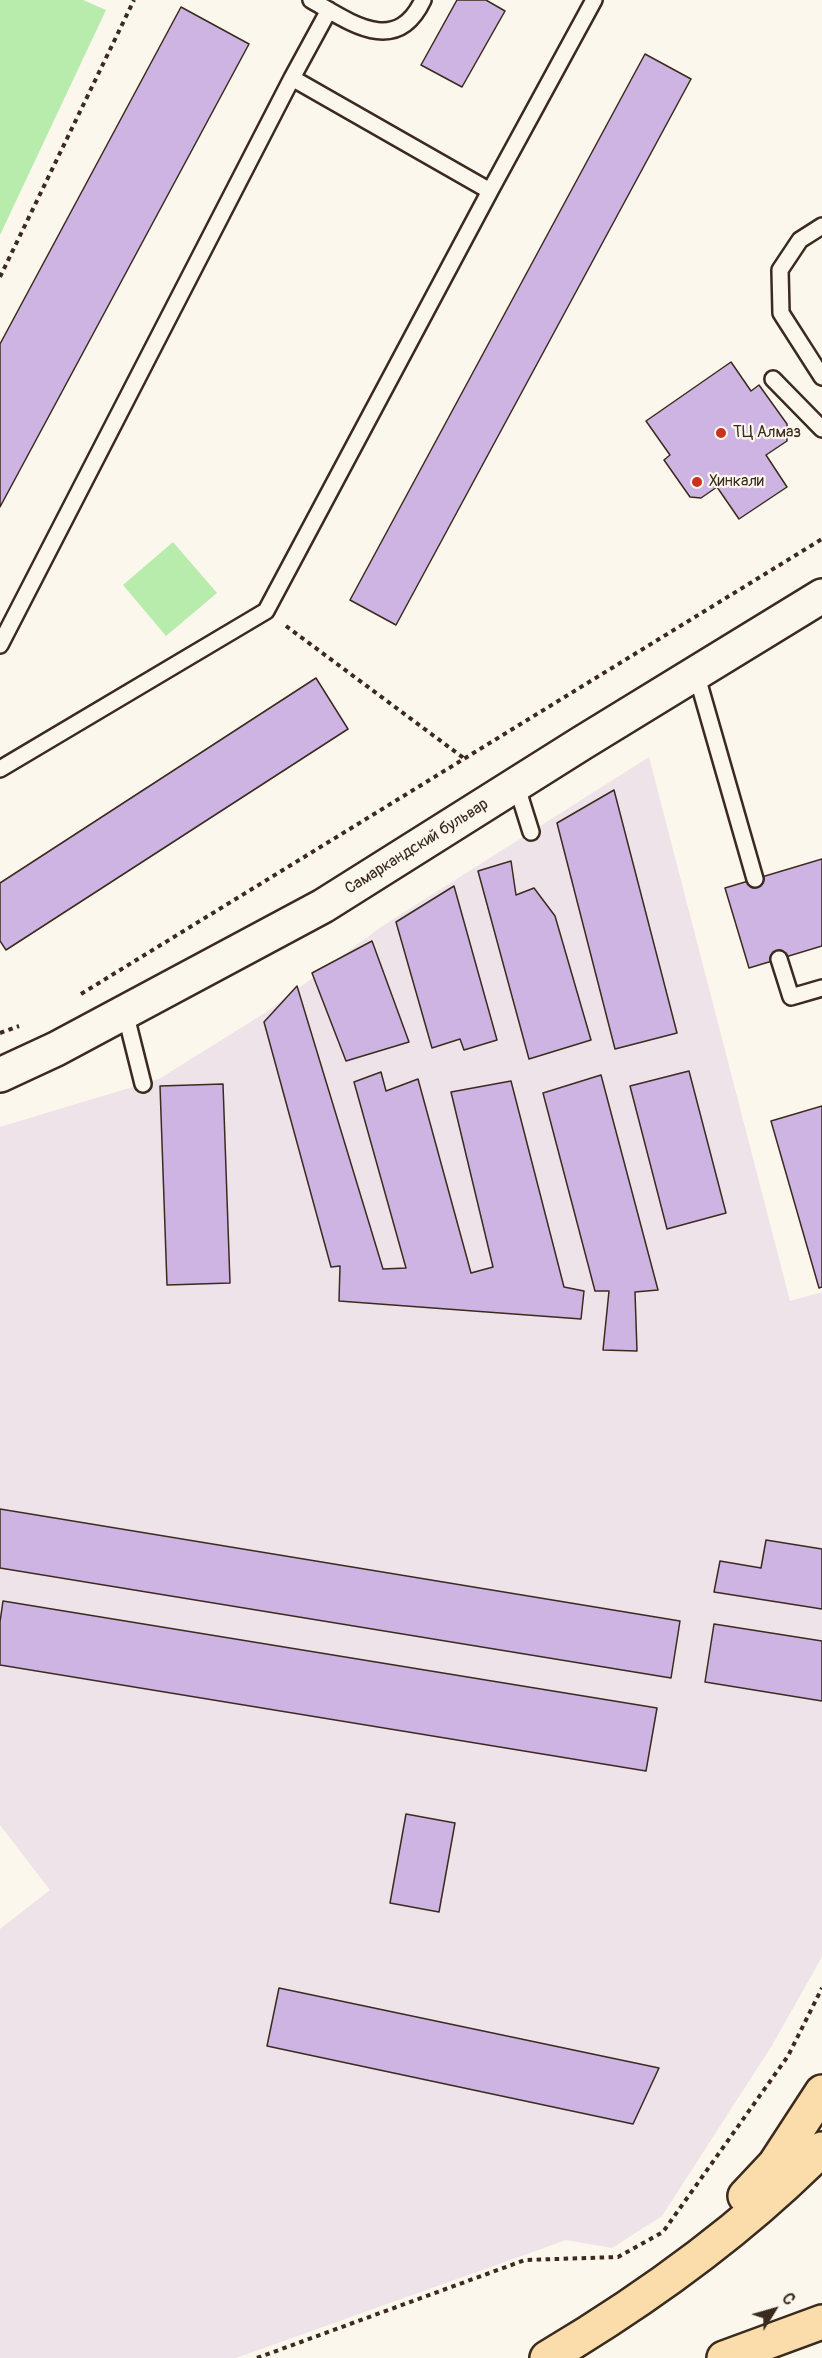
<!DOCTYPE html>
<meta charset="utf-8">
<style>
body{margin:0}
#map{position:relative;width:822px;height:2358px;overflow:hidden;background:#fbf7ec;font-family:Pangolin,sans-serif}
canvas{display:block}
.north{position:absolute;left:744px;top:2280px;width:60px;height:60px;-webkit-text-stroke:4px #fbf7ec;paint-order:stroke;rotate:53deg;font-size:16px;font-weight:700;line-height:24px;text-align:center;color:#3b2a1e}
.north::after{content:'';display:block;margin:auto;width:21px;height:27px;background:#3b2a1e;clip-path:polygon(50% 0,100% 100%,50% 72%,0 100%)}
</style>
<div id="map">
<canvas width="822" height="2358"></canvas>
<div class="north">С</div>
</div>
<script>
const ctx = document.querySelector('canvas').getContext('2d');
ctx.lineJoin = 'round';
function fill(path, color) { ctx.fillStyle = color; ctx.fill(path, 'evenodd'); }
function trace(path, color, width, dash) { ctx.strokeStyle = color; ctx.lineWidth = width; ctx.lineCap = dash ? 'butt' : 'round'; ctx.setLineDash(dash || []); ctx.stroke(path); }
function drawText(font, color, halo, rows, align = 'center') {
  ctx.font = font + ' Pangolin,sans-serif'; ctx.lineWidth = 4.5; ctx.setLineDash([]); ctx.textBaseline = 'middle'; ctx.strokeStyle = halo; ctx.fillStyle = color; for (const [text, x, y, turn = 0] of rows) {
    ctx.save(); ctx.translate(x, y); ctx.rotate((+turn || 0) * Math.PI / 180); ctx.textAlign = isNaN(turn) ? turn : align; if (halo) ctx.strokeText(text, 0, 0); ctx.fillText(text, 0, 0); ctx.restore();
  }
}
fill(new Path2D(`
 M649,757L790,1301L822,1292V1957L771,2047L662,2216L612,2248L566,2240L236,2358H0V1929L50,1890L0,1825V1127L159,1079L268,1011L381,927Z`), '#ede3e9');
fill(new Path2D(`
 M0,0H83L106,10L0,235Z
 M173,542L217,593L166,636L123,585Z`), '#b8ecad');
const building = new Path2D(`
 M457,0H486L505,11L462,87L421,65Z
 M181,7L249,44L0,507V344Z
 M645,54L691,79L396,625L350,600Z
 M731,362L751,391L759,385L787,424V441L766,455L787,487L739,519L717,487L701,498L690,497L664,460L670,455L646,421Z
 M316,678L348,729L6,950L0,941V883Z
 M614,790L677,1033L615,1049L557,823Z
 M822,859V946L749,968L725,888Z
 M511,861L516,895L534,888L555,916L591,1040L529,1059L478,871Z
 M454,886L497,1040L464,1050L460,1039L432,1048L396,922Z
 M372,941L409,1042L346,1061L312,973Z
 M297,986L383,1269L406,1268L354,1082L381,1072L386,1091L418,1079L471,1273L493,1267L451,1092L511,1081L564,1287L584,1291L581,1319L339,1301L340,1266L331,1267L264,1022Z
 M689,1071L726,1213L667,1229L630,1086Z
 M601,1075L658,1290L635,1292L637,1351L603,1350L609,1291H595L543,1093Z
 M223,1084L230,1283L167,1285L160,1086Z
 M822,1106V1287L819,1288L771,1121Z
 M0,1509L680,1621L671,1678L0,1568Z
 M766,1540L822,1549V1609L714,1592L720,1561L761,1568Z
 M3,1601L657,1708L646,1771L0,1665V1622Z
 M714,1624L822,1641V1701L705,1682Z
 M406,1814L455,1823L439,1912L390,1903Z
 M279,1988L659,2068L633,2124L267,2046Z`);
fill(building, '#cdb4e3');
trace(building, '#3b2a1e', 1.5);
const service = new Path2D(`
 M311,0C350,22 396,57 423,0
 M490,191L594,0
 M822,226L800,240L780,270L781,313L822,377
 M773,379L822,429
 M0,645L292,78L329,10
 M696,673L755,879
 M0,769L266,611L490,191L292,78
 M516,784L531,832
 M779,959L791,997L822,988
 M125,1012L143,1084`);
const tertiary = new Path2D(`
 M0,1075L56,1049L323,906L582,743L822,596`);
const primary = new Path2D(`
 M745,2196L775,2164L822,2092
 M547,2358C646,2299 741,2231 822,2149`);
const trunk = new Path2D(`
 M724,2358L822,2322`);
trace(service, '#3b2a1e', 20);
trace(tertiary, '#3b2a1e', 38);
trace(primary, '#3b2a1e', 38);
trace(trunk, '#3b2a1e', 38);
trace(new Path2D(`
 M0,277L134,0
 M286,626L465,759
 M81,994L822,539
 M0,1033L19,1026
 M257,2358L525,2260L618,2257L663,2232L788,2056L822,1988`), '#3b2a1e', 4, [4.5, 4.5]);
trace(service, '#fbf7ec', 15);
trace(tertiary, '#fbf7ec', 33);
trace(primary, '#faddab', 33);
trace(trunk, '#faddab', 33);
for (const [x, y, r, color] of [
 [721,433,6,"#c8321e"],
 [697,482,6,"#c8321e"]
]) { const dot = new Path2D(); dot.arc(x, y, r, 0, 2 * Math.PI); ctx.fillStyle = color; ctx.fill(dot); trace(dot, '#fbf7ec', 2); }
drawText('16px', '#3b2a1e', '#fbf7ec', [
 ["ТЦ Алмаз",733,433],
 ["Хинкали",709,482]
], 'left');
drawText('16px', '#3b2a1e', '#fbf7ec', [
 ["Самаркандский бульвар",417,847,-32]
]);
</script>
